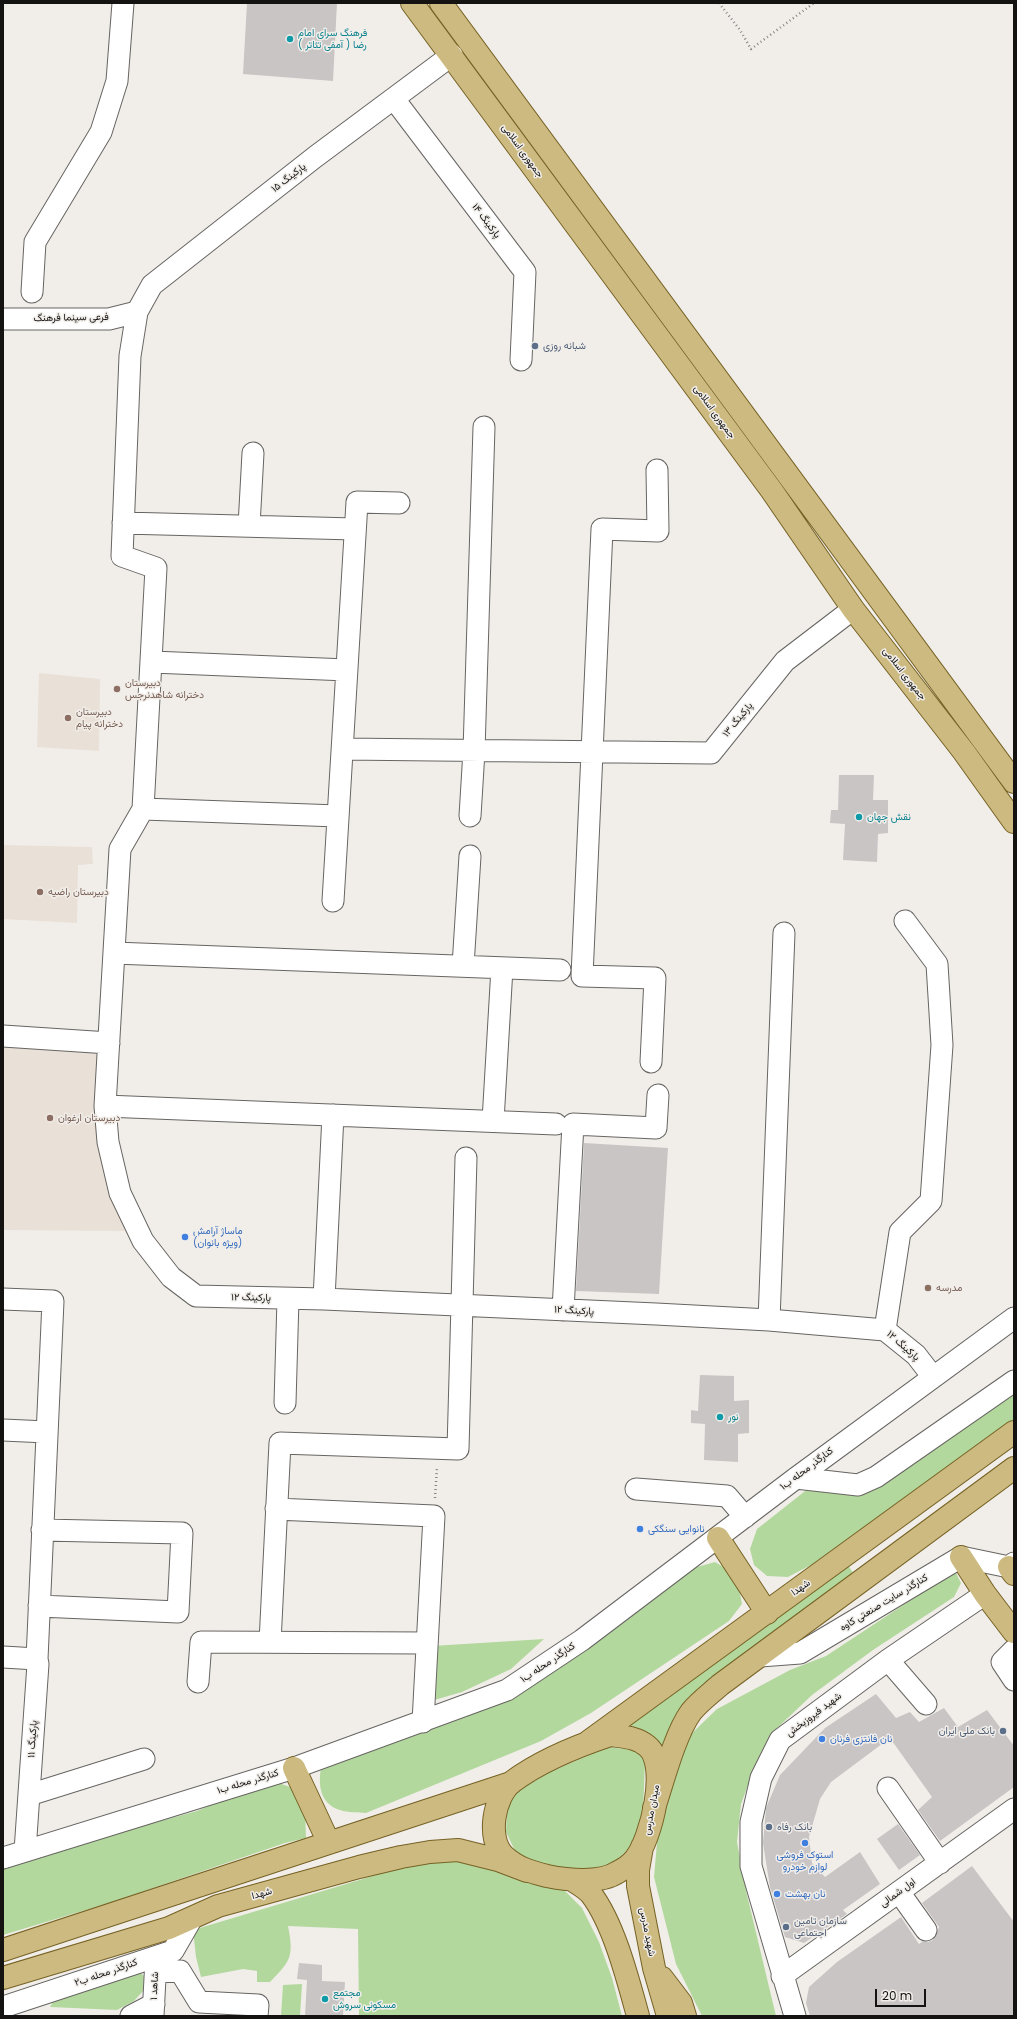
<!DOCTYPE html>
<meta charset="utf-8">
<style>
body{margin:0}
#map{position:relative;width:1017px;height:2019px;overflow:hidden;background:#f1eeea;font-family:Poppins,sans-serif}
canvas{display:block}
.frame{position:absolute;inset:0;border:4px solid #141312;pointer-events:none}
.scale{position:absolute;left:875px;top:1989px;width:51px;height:18px;box-sizing:border-box;border:2px solid #141312;border-top:0;padding-left:5px;font-size:12px;line-height:14px;white-space:nowrap;color:#141312;-webkit-text-stroke:3px #f1eeea;paint-order:stroke}
</style>
<div id="map">
<canvas width="1017" height="2019"></canvas>
<div class="frame"></div>
<div class="scale">20 m</div>
</div>
<script>
const ctx = document.querySelector('canvas').getContext('2d');
ctx.lineJoin = 'round';
function fill(path, color) { ctx.fillStyle = color; ctx.fill(path, 'evenodd'); }
function trace(path, color, width, dash) { ctx.strokeStyle = color; ctx.lineWidth = width; ctx.lineCap = dash ? 'butt' : 'round'; ctx.setLineDash(dash || []); ctx.stroke(path); }
function drawText(font, color, halo, rows, align = 'center') {
  ctx.font = font + ' Poppins,Vazirmatn,sans-serif'; ctx.lineWidth = 3; ctx.setLineDash([]); ctx.textBaseline = 'middle'; ctx.strokeStyle = halo; ctx.fillStyle = color; for (const [text, x, y, turn = 0] of rows) {
    ctx.save(); ctx.translate(x, y); ctx.rotate((+turn || 0) * Math.PI / 180); ctx.textAlign = isNaN(turn) ? turn : align; if (halo) ctx.strokeText(text, 0, 0); ctx.fillText(text, 0, 0); ctx.restore();
  }
}
fill(new Path2D(`
 M39,673L100,679L99,751L37,747Z
 M3,845L92,847L93,864L78,865L77,923L3,919Z
 M3,1044L98,1051L130,1231L3,1230Z`), '#e9e0d7');
fill(new Path2D(`
 M1014,1389V1420L811,1565L788,1577L767,1576L754,1565L750,1549L757,1529L814,1484L860,1492Z
 M715,1562C734,1572 739,1583 742,1604L729,1621L591,1713L541,1741L366,1813C358,1812 348,1813 340,1810C320,1804 318,1785 321,1768L463,1716L690,1569Z
 M848,1565L855,1576L735,1664L666,1753C655,1732 647,1731 625,1726Z
 M956,1573L961,1583L954,1597L873,1650L812,1695L772,1733L756,1764L741,1804L737,1842L747,1895L776,2016H702L676,1964L654,1877L658,1831L671,1785L691,1734L717,1709L790,1670L826,1656L932,1586Z
 M544,1639L511,1669L462,1692L431,1701L432,1646Z
 M607,1747L634,1750L645,1760L643,1815L633,1844L615,1862L591,1871L540,1866L516,1853L506,1832L507,1808L519,1790L550,1772Z
 M270,1780L296,1789L305,1808L306,1838L285,1843L109,1903L3,1935V1864L197,1811Z
 M460,1859L561,1887L582,1908L599,1942L612,1978L622,2016H359L358,1929L288,1926C294,1956 291,1961 270,1982H257V1971L243,1969L201,1977L196,1957L193,1930L406,1866Z
 M135,1968L144,1976L143,1991L134,2001L117,2010L50,2007L54,2000Z
 M302,1984L300,2016H281L283,1985Z`), '#b3d89d');
fill(new Path2D(`
 M247,3H337L333,81L243,74Z
 M839,775H874L873,800H888V833L878,834L877,862L843,860L845,824L830,823L831,810H838Z
 M584,1143L668,1148L659,1294L576,1291Z
 M700,1375L734,1376V1401L749,1400V1433L738,1434V1462L704,1460L705,1424L691,1423V1410L698,1411Z
 M876,1694L896,1718L910,1712L919,1722L944,1708L958,1727L987,1710L1014,1746V1787L940,1841L918,1810L932,1797L890,1738L831,1782L820,1799L809,1837L812,1863L825,1877L860,1852L880,1884L843,1910L847,1914L804,1943L785,1937L770,1887L763,1843L766,1808L780,1775L825,1728Z
 M898,1824L920,1855L899,1870L877,1839Z
 M972,1866L1014,1922V2016H810L806,2003L809,1987L837,1962L901,1917L919,1944L923,1941L928,1942L933,1940L939,1927L922,1903Z
 M299,1963L322,1965V1981L345,1982L343,2016H305L307,1980L297,1979Z`), '#cac5c5');
const minor = new Path2D(`
 M452,55L315,157L152,285L137,312L130,356L122,556L156,568L143,809L120,849L105,1106L108,1142L120,1193L143,1241L171,1277L196,1296L324,1299L656,1314L769,1320L885,1330L916,1355L933,1377
 M394,99L525,272L521,360
 M32,292L35,242L101,132L117,81L123,3
 M3,319H109L137,312
 M123,523L355,529
 M249,526L253,453
 M152,662L347,670
 M343,749L711,753L785,661L853,609
 M143,809L338,816
 M470,816L474,751L484,427
 M333,901L357,502L399,503
 M114,953L560,970
 M463,966L470,856
 M3,1036L109,1043
 M651,1062L655,978L582,976L602,529L658,531L657,470
 M105,1106L556,1124
 M493,1121L502,968
 M3,1299L53,1301L37,1659
 M324,1299L333,1115
 M563,1310L573,1124L656,1128L658,1095
 M769,1320L784,933
 M885,1330L900,1232L931,1201L942,1045L937,964L905,921
 M285,1403L288,1299
 M3,1430L47,1432
 M796,1478L858,1485L876,1477L1014,1381
 M636,1489L727,1496L745,1517
 M276,1509L434,1516L423,1722
 M39,1606L178,1612L182,1533L42,1530
 M270,1642L280,1443L458,1449L466,1158
 M1014,1650L1002,1662L1014,1680
 M760,1656L800,1653L961,1557L1009,1567L1014,1563
 M3,1657L37,1659L38,1664L25,1851
 M888,1660L926,1704
 M198,1682L201,1642L427,1643
 M888,1788L940,1863
 M29,1795L144,1759
 M3,1858L294,1768L507,1690L582,1640L796,1478L1014,1318
 M899,1892L926,1930
 M156,1972L180,1971L199,2002L258,2005L257,2016
 M782,1976L1014,1809
 M3,2007L173,1951L192,1918
 M131,2016L154,2004
 M153,2016L156,1959
 M795,2016L751,1866V1822L761,1778L780,1740L888,1660L985,1594`);
const major = new Path2D(`
 M412,3L772,491L853,609L964,752L1014,822
 M441,3L1014,782
 M718,1538L767,1613
 M961,1557L985,1594L1014,1632
 M1009,1567L1014,1574
 M610,1735C623,1737 637,1737 647,1746C670,1764 651,1840 635,1859C631,1864 624,1869 618,1872C600,1884 567,1880 547,1876C531,1872 517,1868 504,1856C486,1839 494,1796 512,1782C540,1761 577,1746 610,1735Z
 M588,1742L1014,1432
 M294,1768L329,1843
 M654,1808C663,1781 675,1734 691,1712C699,1702 710,1694 720,1685L1014,1468
 M642,1847L638,1870V1886L654,1968L668,2016
 M574,1881C580,1885 587,1889 591,1894C614,1924 628,1980 638,2016
 M3,1950L511,1783
 M3,1978L169,1928L218,1906L359,1867L401,1857L430,1852L458,1850L498,1860L527,1871
 M662,1978L681,2003L685,2016`);
trace(minor, '#676562', 23);
trace(major, '#766224', 24);
trace(new Path2D(`
 M719,3L740,30L751,49L814,3
 M435,1498L437,1467`), '#878582', 2.5, [1, 3]);
trace(minor, '#fff', 21);
trace(major, '#cdba81', 22);
for (const [x, y, r, color] of [
 [290,39,4,"#0f9aa8"],
 [535,346,4,"#5c6f8a"],
 [117,689,4,"#8d6e63"],
 [68,718,4,"#8d6e63"],
 [859,817,4,"#0f9aa8"],
 [40,892,4,"#8d6e63"],
 [50,1118,4,"#8d6e63"],
 [185,1237,4,"#3f7fe0"],
 [928,1288,4,"#8d6e63"],
 [720,1417,4,"#0f9aa8"],
 [640,1529,4,"#3f7fe0"],
 [1003,1731,4,"#5c6f8a"],
 [822,1739,4,"#3f7fe0"],
 [769,1827,4,"#5c6f8a"],
 [805,1843,4,"#3f7fe0"],
 [777,1894,4,"#3f7fe0"],
 [786,1927,4,"#5c6f8a"],
 [325,1999,4,"#0f9aa8"]
]) { const dot = new Path2D(); dot.arc(x, y, r, 0, 2 * Math.PI); ctx.fillStyle = color; ctx.fill(dot); trace(dot, '#f1eeea', 1.5); }
drawText('10px', '#0d838f', '#f1eeea', [
 ["فرهنگ سرای امام",298,33],
 ["رضا ( آمفی تئاتر )",298,45],
 ["نقش جهان",867,817],
 ["نور",728,1417],
 ["مجتمع",333,1993],
 ["مسکونی سروش",333,2005]
], 'left');
drawText('10px', '#141312', '#f1eeea', [
 ["جمهوری اسلامی",522,151,54],
 ["پارکینگ ۱۵",289,178,-38],
 ["پارکینگ ۱۴",486,221,53],
 ["فرعی سینما فرهنگ",71,318,-1],
 ["جمهوری اسلامی",714,412,54],
 ["جمهوری اسلامی",904,674,52],
 ["پارکینگ ۱۳",738,720,-51],
 ["پارکینگ ۱۲",251,1298,1],
 ["پارکینگ ۱۲",574,1311,3],
 ["پارکینگ ۱۲",903,1346,41],
 ["کنارگذر محله ب۱",807,1469,-37],
 ["شهدا",801,1588,-36],
 ["کنارگذر سایت صنعتی کاوه",884,1603,-31],
 ["کنارگذر محله ب۱",548,1663,-34],
 ["شهید فیروزبخش",814,1715,-37],
 ["پارکینگ ۱۱",33,1739,-86],
 ["کنارگذر محله ب۱",248,1782,-17],
 ["میدان مدرس",652,1810,-79],
 ["اول شمالی",898,1893,-36],
 ["شهدا",262,1894,-16],
 ["شهید مدرس",647,1932,79],
 ["کنارگذر محله ب۲",106,1973,-19],
 ["شاهد ۱",155,1986,-87]
]);
drawText('10px', '#4e5e75', '#f1eeea', [
 ["شبانه روزی",543,346],
 ["بانک ملی ایران",995,1731,"right"],
 ["بانک رفاه",777,1827],
 ["سازمان تامین",794,1921],
 ["اجتماعی",794,1933]
], 'left');
drawText('10px', '#785e54', '#f1eeea', [
 ["دبیرستان",125,683],
 ["دخترانه شاهدنرجس",125,695],
 ["دبیرستان",76,712],
 ["دخترانه پیام",76,724],
 ["دبیرستان راضیه",48,892],
 ["دبیرستان ارغوان",58,1118],
 ["مدرسه",936,1288]
], 'left');
drawText('10px', '#366cbe', '#f1eeea', [
 ["ماساژ آرامش",193,1231],
 ["(ویژه بانوان)",193,1243],
 ["نانوایی سنگکی",648,1529],
 ["نان فانتزی فرنان",830,1739],
 ["استوک فروشی",805,1855,"center"],
 ["لوازم خودرو",805,1867,"center"],
 ["نان بهشت",785,1894]
], 'left');
</script>
